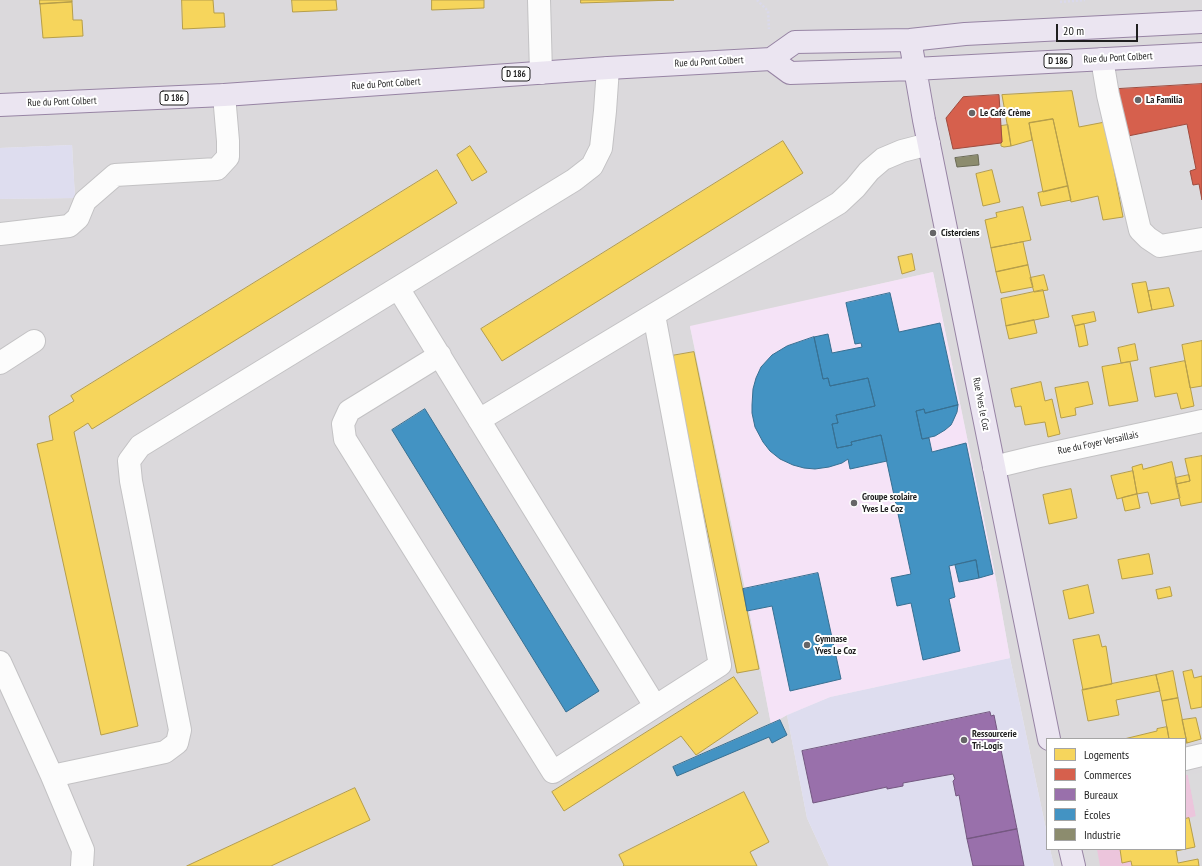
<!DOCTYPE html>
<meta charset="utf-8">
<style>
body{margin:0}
#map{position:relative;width:1202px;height:866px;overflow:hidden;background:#ebe8ed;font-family:"PT Sans Narrow",sans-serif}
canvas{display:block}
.legend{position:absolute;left:1046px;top:738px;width:140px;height:112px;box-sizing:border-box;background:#fff;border:1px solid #a5a5a5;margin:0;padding:5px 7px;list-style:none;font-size:12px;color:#1f1f1f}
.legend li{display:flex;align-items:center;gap:8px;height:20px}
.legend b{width:20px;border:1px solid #a5a5a5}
.scale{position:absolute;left:1056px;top:24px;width:82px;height:18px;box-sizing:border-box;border:2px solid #1f1f1f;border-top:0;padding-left:5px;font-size:12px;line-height:14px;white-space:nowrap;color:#1f1f1f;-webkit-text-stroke:3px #fff;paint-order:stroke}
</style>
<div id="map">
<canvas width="1202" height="866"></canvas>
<ul class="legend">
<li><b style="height:11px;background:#f6d55c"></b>Logements</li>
<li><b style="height:11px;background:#d6604d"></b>Commerces</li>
<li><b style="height:11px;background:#9970ab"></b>Bureaux</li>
<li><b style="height:11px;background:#4393c3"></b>Écoles</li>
<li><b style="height:11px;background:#8c8c6e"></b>Industrie</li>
</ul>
<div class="scale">20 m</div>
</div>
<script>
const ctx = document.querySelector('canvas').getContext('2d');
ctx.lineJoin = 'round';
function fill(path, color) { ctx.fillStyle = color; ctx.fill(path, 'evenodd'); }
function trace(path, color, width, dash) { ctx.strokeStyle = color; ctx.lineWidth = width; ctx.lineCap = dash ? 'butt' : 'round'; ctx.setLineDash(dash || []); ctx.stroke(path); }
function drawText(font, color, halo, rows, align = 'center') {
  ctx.font = font + ' "PT Sans Narrow",sans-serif'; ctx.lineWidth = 4; ctx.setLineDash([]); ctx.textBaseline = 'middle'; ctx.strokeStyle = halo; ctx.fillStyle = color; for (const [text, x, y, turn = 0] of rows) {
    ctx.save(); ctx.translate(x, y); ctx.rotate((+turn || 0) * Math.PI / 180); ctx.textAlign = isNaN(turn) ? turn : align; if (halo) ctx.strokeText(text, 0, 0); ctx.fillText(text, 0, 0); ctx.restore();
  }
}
fill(new Path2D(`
 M0,0H1202V866H1054L1050,849H1185V739H1047V834L1010,658L994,569L933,272L690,327L744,584L771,724L787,715L807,818L829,866H0V199L75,198L72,145L0,148Z`), '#dbd9dc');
fill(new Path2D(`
 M72,145L75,198L0,199V148Z
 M1010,658L1047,834V849H1050L1054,866H829L807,818L787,715L830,697Z`), '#deddef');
fill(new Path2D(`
 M933,272L994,569L1010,658L830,697L787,715L771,724L744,584L690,326Z`), '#f5e3f7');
fill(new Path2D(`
 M1185,775H1188L1196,817L1185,819Z
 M1097,849H1120L1122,862L1131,861L1132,866H1100Z`), '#ecc5dc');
fill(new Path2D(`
 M1202,772V866H1199L1189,818L1196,816L1188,775Z`), '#dbdadc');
const homes = new Path2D(`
 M40,0H72V2L40,4Z
 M182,0H213L214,13H224L225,27L183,29Z
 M292,0H336L337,10L293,12Z
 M432,0H484V8L432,10Z
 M581,0H674L581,3Z
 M72,2L73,20H82L83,36L43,38L40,4Z
 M1072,91L1079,127L1105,122L1123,217L1103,220L1098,196L1071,202L1053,119L1029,123L1032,140L1011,146L1002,95Z
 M1053,119L1068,186L1043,192L1029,123Z
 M1008,125L1011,146L1004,147L1001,146V143L1002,142L1001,126Z
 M783,141L803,173L502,361L481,329Z
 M470,146L487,172L472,181L457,155Z
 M437,170L457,203L92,429L88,423L74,432L138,726L101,735L37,444L53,440L49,416L74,401L71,396Z
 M992,170L1000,202L983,206L976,174Z
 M1068,186L1071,200L1041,206L1038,193Z
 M1023,207L1031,240L991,248L985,220L997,217L996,213Z
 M1023,242L1028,265L996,272L991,248Z
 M912,254L915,270L902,274L898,257Z
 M1028,265L1033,287L1001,293L996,272Z
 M1044,275L1048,290L1034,292L1030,278Z
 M1146,282L1152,310L1138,313L1132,284Z
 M1169,288L1174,306L1152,310L1148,291Z
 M1043,290L1049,317L1006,326L1001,299Z
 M1094,312L1096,321L1075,326L1072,316Z
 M1034,320L1037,333L1009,339L1006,326Z
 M1084,324L1088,345L1079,347L1075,326Z
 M1202,341V386L1190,388L1182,345Z
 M1135,344L1138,360L1121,363L1118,348Z
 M694,352L759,669L737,673L671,356Z
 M1185,361L1194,406L1181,409L1177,393L1155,397L1150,368Z
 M1130,362L1138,401L1109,406L1102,367Z
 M1041,382L1045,401L1052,399L1060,434L1048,437L1045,422L1025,425L1021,406L1015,407L1011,389Z
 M1088,382L1093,404L1075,408L1076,415L1061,418L1055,388Z
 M1202,456V502L1181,506L1176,484L1190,481L1185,459Z
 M1172,462L1180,498L1151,504L1148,492L1137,494L1132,467L1142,464L1143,469Z
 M1133,471L1137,494L1117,499L1111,476Z
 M1189,475L1190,481L1176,484L1175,478Z
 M1071,489L1077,518L1049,524L1043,495Z
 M1137,494L1140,508L1125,511L1122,498Z
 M1149,554L1153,574L1122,579L1118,560Z
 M1088,585L1094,613L1069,619L1063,591Z
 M1170,587L1172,596L1158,599L1156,590Z
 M1099,635L1102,647L1106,646L1112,684L1083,690L1073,640Z
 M1192,670L1194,678L1202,676V707L1191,709L1183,672Z
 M1173,671L1178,698L1162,701L1156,675Z
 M1156,675L1160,691L1116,700L1119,715L1088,721L1082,690Z
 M734,677L758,713L696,755L681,736L564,811L552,792Z
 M1178,698L1187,743H1185V739H1169L1162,701Z
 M1196,718L1201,739L1187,743L1182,720Z
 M1167,727L1169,739H1124L1157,731V729Z
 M355,788L370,820L271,866H187Z
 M744,792L769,842L750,852L757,866H623L624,865L619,855Z
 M1189,818L1195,847L1176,851L1178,863L1198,859L1199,866H1132L1131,861L1122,863L1120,849H1185V819Z`);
fill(homes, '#f6d55c');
trace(homes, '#b69e4a', 1);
const shops = new Path2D(`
 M1202,84V200L1199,184L1193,185L1190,171L1196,169L1187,124L1128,136L1118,89Z
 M999,95L1002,142L1001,143L953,149L946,118L963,97Z`);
fill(shops, '#d6604d');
trace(shops, '#9f4c3f', 1);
const offices = new Path2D(`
 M990,712L991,716L994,715L1017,829L967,839L959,795L956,796L953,781L955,779L953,774L903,783V786L887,789V787L813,803L802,751Z
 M1017,829L1024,866H973L967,839Z`);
fill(offices, '#9970ab');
trace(offices, '#745881', 1);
const schools = new Path2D(`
 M890,293L899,332L940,323L958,405L925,413L924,409L916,411L922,439L929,438L932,452L966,443L993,574L979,578L976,560L949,566L955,597L949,599L960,651L923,660L911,603L897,606L891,578L911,574L881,435L851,442L852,445L837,448L832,424L838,423L836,415L875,406L868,378L830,386L828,378L823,379L814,337L828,334L832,353L862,347L861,343L855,344L846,303Z
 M814,337L823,379L828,378L830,386L868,378L875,406L836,415L838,423L832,424L837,448L852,445L851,442L881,435L887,461L850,469L848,459L842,463L829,467L815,469L804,468L793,465L780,459L770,451L763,442L755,427L752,413V405L753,389L756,378L761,367L772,355L787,346Z
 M958,405L957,412L953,421L951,425L945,430L935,436L922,439L916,411L924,409L925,413Z
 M425,409L599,691L566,712L392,430Z
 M976,560L979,578L959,582L955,565Z
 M818,573L841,679L790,691L772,606L747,611L743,589Z
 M780,720L787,735L772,743L769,737L677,776L673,767Z`);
fill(schools, '#4393c3');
trace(schools, '#387092', 1);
const industry = new Path2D(`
 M978,155L979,165L957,167L955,158Z`);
fill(industry, '#8c8c6e');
trace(industry, '#6b6b56', 1);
const minor = new Path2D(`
 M539,0L541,73
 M1102,59L1108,95L1140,230L1148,238L1160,246L1202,239
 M0,234L69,226L78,218L85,201L115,175L217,169L228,157V141L224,95
 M398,288L655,706
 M440,355L349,411L343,424L345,439L553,772L720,665L654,315
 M0,363L34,341
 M479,420L839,203L855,188L869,171L883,159L902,151L929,144
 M994,467L1035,457L1202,421
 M0,662L52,776L83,850L82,866
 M1185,759L1202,755
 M52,776L165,752L177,743L180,730L131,481L129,461L140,446L574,180L592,166L601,148L605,111L608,68`);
const major = new Path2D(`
 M910,40L924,120L1049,739
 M771,59L790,73L914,69L1202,54
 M0,105L224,95L608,68L771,59L795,42L910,40L965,34L1202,22
 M1070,849L1074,866`);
trace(minor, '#c3c2c4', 24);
trace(major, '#9784a4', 24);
trace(new Path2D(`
 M757,0L768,11L769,29
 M1060,2L1085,0`), '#dad9eb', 2.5, [2, 2]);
trace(minor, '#fcfcfc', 22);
trace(major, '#ebe5f1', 22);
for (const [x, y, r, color] of [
 [1138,100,4,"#666567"],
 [972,113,4,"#666567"],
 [933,233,4,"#666567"],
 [854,503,4,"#666567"],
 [807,645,4,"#666567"],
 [964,740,4,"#666567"]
]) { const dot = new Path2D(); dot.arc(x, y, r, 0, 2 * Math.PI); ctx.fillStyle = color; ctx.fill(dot); trace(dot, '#fff', 1.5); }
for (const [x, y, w] of [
 [1058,61,28],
 [516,74,28],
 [174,98,28]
]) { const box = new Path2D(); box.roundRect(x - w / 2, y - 7, w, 14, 3); ctx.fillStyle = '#fff'; ctx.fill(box); trace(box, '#1f1f1f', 1); }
drawText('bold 9px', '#1f1f1f', null, [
 ["D 186",1058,61],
 ["D 186",516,74],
 ["D 186",174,98]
]);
drawText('10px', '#1f1f1f', '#fff', [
 ["Rue du Pont Colbert",1118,58,-3],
 ["Rue du Pont Colbert",709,62,-3],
 ["Rue du Pont Colbert",386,84,-4],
 ["Rue du Pont Colbert",62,102,-2],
 ["Rue Yves le Coz",981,404,79],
 ["Rue du Foyer Versaillais",1098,443,-12]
]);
drawText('bold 10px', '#1f1f1f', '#fff', [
 ["La Familia",1146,100],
 ["Le Café Crème",980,113],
 ["Cisterciens",941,233],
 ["Groupe scolaire",862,497],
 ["Yves Le Coz",862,509],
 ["Gymnase",815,639],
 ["Yves Le Coz",815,651],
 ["Ressourcerie",972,734],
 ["Tri-Logis",972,746]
], 'left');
</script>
